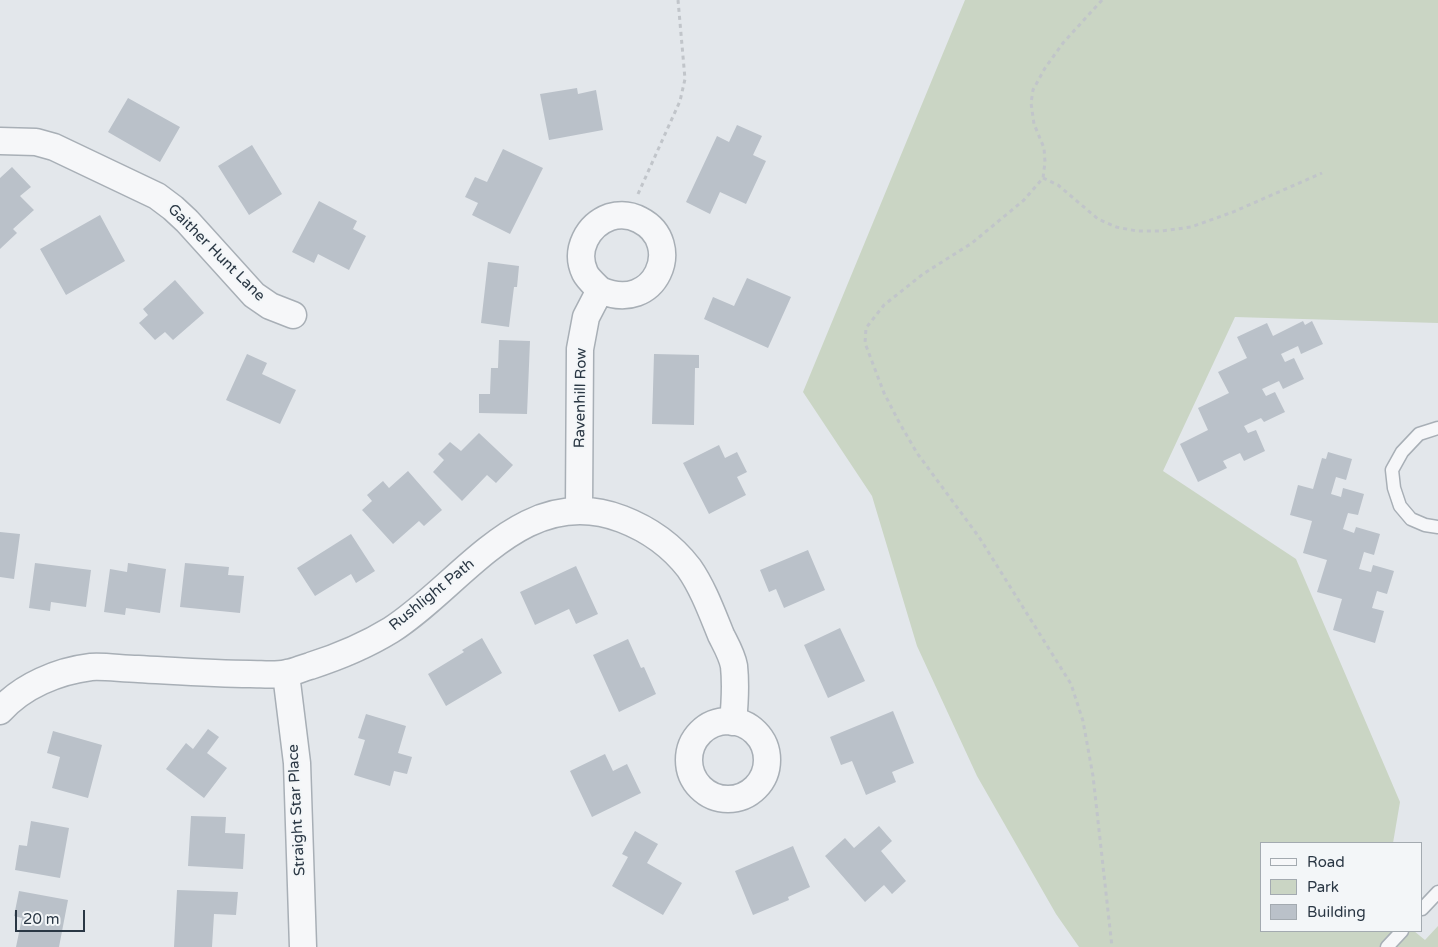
<!DOCTYPE html>
<style>
body{margin:0}
#map{position:relative;width:1438px;height:947px;overflow:hidden;background:#e3e7eb;font-family:"Varela Round",sans-serif}
canvas{display:block}
.legend{position:absolute;left:1260px;top:842px;width:162px;height:90px;box-sizing:border-box;background:#f3f6f8;border:1px solid #a3aab0;margin:0;padding:6px 9px;list-style:none;font-size:15px;color:#2a3744}
.legend li{display:flex;align-items:center;gap:10px;height:25px}
.legend b{width:25px;border:1px solid #a3aab0}
.scale{position:absolute;left:15px;top:910px;width:70px;height:22px;box-sizing:border-box;border:2px solid #2a3744;border-top:0;padding-left:6px;font-size:15px;line-height:18px;white-space:nowrap;color:#2a3744;-webkit-text-stroke:4px #f3f6f8;paint-order:stroke}
</style>
<div id="map">
<canvas width="1438" height="947"></canvas>
<ul class="legend">
<li><b style="height:6px;background:#f6f7f9"></b>Road</li>
<li><b style="height:14px;background:#cad5c4"></b>Park</li>
<li><b style="height:14px;background:#bac1c9"></b>Building</li>
</ul>
<div class="scale">20 m</div>
</div>
<script>
const ctx = document.querySelector('canvas').getContext('2d');
ctx.lineJoin = 'round';
function fill(path, color) { ctx.fillStyle = color; ctx.fill(path, 'evenodd'); }
function trace(path, color, width, dash) { ctx.strokeStyle = color; ctx.lineWidth = width; ctx.lineCap = dash ? 'butt' : 'round'; ctx.setLineDash(dash || []); ctx.stroke(path); }
function drawText(font, color, halo, rows, align = 'center') {
  ctx.font = font + ' "Varela Round",sans-serif'; ctx.lineWidth = 4; ctx.setLineDash([]); ctx.textBaseline = 'middle'; ctx.strokeStyle = halo; ctx.fillStyle = color; for (const [text, x, y, turn = 0] of rows) {
    ctx.save(); ctx.translate(x, y); ctx.rotate((+turn || 0) * Math.PI / 180); ctx.textAlign = isNaN(turn) ? turn : align; if (halo) ctx.strokeText(text, 0, 0); ctx.fillText(text, 0, 0); ctx.restore();
  }
}
fill(new Path2D(`
 M965,0H1438V323L1235,317L1163,471L1296,559L1400,802L1393,843H1262V931H1414L1425,940L1438,926V947H1079L1056,914L977,776L917,646L872,496L803,392Z`), '#cad5c4');
fill(new Path2D(`
 M577,88L578,94L596,90L603,130L549,140L540,94Z
 M128,98L180,127L160,162L108,132Z
 M737,125L762,136L753,155L766,161L746,204L720,192L710,214L686,202L717,136L729,142Z
 M252,145L282,194L249,215L218,166Z
 M503,149L543,168L510,234L472,215L478,203L465,197L475,177L487,182Z
 M12,167L31,187L20,196L34,210L13,229L17,233L0,249V178Z
 M319,201L357,221L353,229L366,236L349,270L318,254L314,263L292,252Z
 M100,215L125,261L66,295L40,249Z
 M488,262L519,266L517,287H514L509,327L481,323Z
 M747,278L791,297L768,348L704,319L713,297L734,306Z
 M175,280L204,313L173,340L165,332L155,340L139,323L148,315L143,309Z
 M1303,321L1305,325L1312,321L1323,344L1301,354L1298,346L1281,354L1285,362L1294,358L1304,379L1283,389L1279,381L1262,389L1266,396L1275,392L1285,412L1264,422L1261,418L1244,426L1248,433L1256,430L1265,451L1244,461L1240,453L1223,461L1227,468L1198,482L1180,444L1208,430L1198,408L1229,393L1218,372L1247,358L1237,337L1267,323L1273,336Z
 M499,340L530,341L527,414L479,413V394H490L491,368H498Z
 M247,354L267,363L262,374L296,390L280,424L226,400Z
 M654,354L699,355V368H695L694,425L652,424Z
 M479,433L513,465L496,483L487,475L462,501L433,472L444,460L438,454L450,442L461,451Z
 M719,445L725,458L737,452L747,472L737,477L746,495L709,514L683,463Z
 M1328,452L1352,459L1346,480L1336,477L1331,494L1341,497L1343,488L1364,494L1358,515L1348,513L1343,529L1354,533L1356,527L1380,534L1374,555L1364,552L1359,569L1371,572L1373,565L1394,571L1387,594L1377,591L1372,608L1384,611L1375,643L1333,630L1342,599L1317,592L1327,560L1303,553L1312,521L1290,515L1298,485L1313,489L1322,458L1326,459Z
 M408,471L442,510L424,526L419,521L393,544L362,510L372,501L367,495L383,481L389,488Z
 M0,532L20,534L14,579L0,577Z
 M351,534L375,571L356,583L351,574L315,596L297,568Z
 M808,550L825,590L784,608L776,589L769,592L760,570Z
 M35,563L91,570L86,607L51,602L50,611L29,608Z
 M128,563L166,569L160,613L126,608L125,615L104,612L110,569L127,572Z
 M185,563L229,567L228,575L244,576L240,613L180,607Z
 M576,566L598,614L576,624L569,609L535,625L520,592Z
 M840,628L865,681L828,698L804,645Z
 M482,638L502,673L446,706L428,674L464,652L462,650Z
 M628,639L641,668L644,667L656,694L619,712L593,655Z
 M893,711L914,763L892,772L896,782L866,795L852,761L841,765L830,737Z
 M366,714L406,726L398,753L412,757L407,774L394,771L390,786L354,775L365,740L358,738Z
 M208,729L219,737L207,753L227,768L204,798L166,769L186,743L193,749Z
 M53,731L102,745L88,798L52,788L60,757L47,753Z
 M605,754L613,771L627,764L641,793L592,817L570,771Z
 M191,816L226,817L225,833L245,834L243,869L188,866Z
 M31,821L69,828L60,878L15,870L19,845L27,846Z
 M879,826L892,841L881,851L906,881L892,894L884,885L865,902L825,856L845,838L854,848Z
 M635,831L658,844L647,863L682,883L663,915L612,886L628,857L622,854Z
 M793,846L810,887L788,897L789,900L753,915L735,871Z
 M177,890L238,892L236,915L214,914L212,947H174Z
 M19,891L68,900L59,947H16L22,918L14,916Z`), '#bac1c9');
const service = new Path2D(`
 M1438,428L1419,434L1402,452L1392,470L1394,488L1400,506L1411,519L1425,525L1438,527
 M1422,909L1438,892
 M1387,947L1402,931`);
const minor = new Path2D(`
 M0,141L36,142L54,147L157,196L173,208L187,221L254,295L270,306L293,315
 M579,509L580,349L586,317L600,290C656,315 685,243 640,220C631,215 620,214 610,217C588,225 574,250 585,273C588,279 595,285 600,290
 M286,674L297,763L303,947
 M0,711C22,686 58,671 91,667C106,666 123,669 138,669C175,671 213,674 250,674C262,674 276,676 287,673C295,672 302,668 310,666C338,657 365,646 391,630C463,584 523,481 622,519C648,529 672,546 689,568C703,588 712,613 721,635C726,645 732,655 734,666C736,685 735,702 733,722
 M689 760a39 39 0 1 1 78 0a39 39 0 1 1-78 0Z`);
trace(service, '#a8afb6', 15);
trace(minor, '#a8afb6', 29);
trace(new Path2D(`
 M1102,0L1063,43L1045,68L1033,90L1031,103L1034,124L1044,148L1045,162L1043,178L1024,200L972,243L923,274L884,305L866,328L865,343L884,393L899,422L917,453L979,537L1071,684L1083,721L1093,776L1112,947
 M1043,178L1058,185L1098,219L1116,227L1137,231H1162L1191,227L1233,212L1322,173
 M638,194L680,101L685,79L678,0`), '#c1c5ca', 3, [4, 4]);
trace(service, '#f6f7f9', 12);
trace(minor, '#f6f7f9', 26);
drawText('15px', '#2a3744', '#f3f6f8', [
 ["Gaither Hunt Lane",216,253,45],
 ["Ravenhill Row",581,398,-89],
 ["Rushlight Path",432,595,-39],
 ["Straight Star Place",297,810,-93]
]);
</script>
